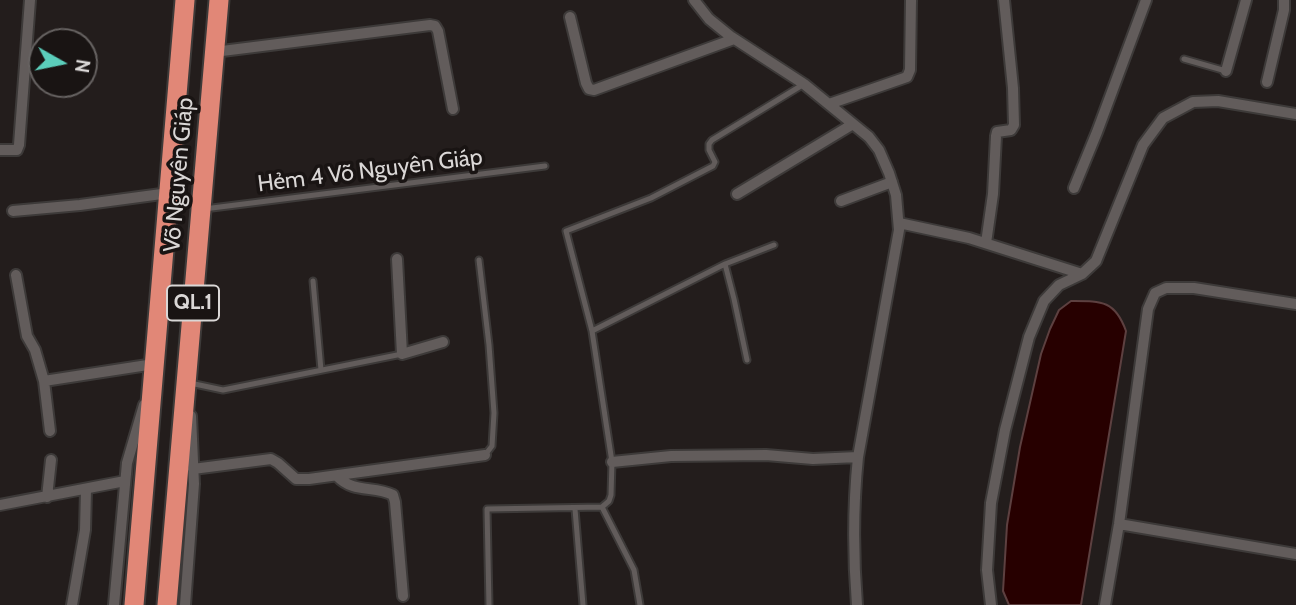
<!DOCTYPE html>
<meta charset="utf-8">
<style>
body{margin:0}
#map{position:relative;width:1296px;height:605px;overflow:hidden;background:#231d1c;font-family:Cabin,sans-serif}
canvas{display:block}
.north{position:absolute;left:28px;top:28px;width:70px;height:70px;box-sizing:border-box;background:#191413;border:2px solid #666261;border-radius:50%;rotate:99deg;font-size:19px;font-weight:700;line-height:28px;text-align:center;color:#dad7d6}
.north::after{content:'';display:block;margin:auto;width:24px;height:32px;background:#5bcebb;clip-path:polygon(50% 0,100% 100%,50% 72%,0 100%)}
</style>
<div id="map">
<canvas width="1296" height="605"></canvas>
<div class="north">N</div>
</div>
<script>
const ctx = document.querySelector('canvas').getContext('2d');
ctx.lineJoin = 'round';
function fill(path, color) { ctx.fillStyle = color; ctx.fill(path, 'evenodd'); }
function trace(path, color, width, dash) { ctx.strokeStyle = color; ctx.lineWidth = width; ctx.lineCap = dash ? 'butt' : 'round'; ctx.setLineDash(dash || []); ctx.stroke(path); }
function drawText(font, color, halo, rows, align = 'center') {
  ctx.font = font + ' Cabin,sans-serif'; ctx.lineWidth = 7; ctx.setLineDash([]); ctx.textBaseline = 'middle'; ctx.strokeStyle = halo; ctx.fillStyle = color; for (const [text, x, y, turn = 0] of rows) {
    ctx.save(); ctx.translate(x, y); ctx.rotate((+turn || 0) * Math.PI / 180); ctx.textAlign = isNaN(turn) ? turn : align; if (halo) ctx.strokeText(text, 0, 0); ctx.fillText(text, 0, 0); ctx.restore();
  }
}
const water = new Path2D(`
 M1071,301C1101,301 1115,300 1126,331L1081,605H1009L1003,591L1007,525L1020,447L1041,354L1050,329L1059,310Z`);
fill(water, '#270000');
trace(water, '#5d4040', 2);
const lane = new Path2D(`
 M1184,59L1226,71
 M204,209L545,166
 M479,260L489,345L494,413L492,446L485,455
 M725,264L734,299L747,360
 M313,281L321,370
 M592,331L725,264L774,245
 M190,383L223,390L402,354
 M575,509L583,605
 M489,605L487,509L602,507
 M640,605L634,570L602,507L609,501L611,495L612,462L592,331L566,231L651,198L713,166L715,162L709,150V144L712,140L804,84`);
const street = new Path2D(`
 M694,0L709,19L730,36L804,84L869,137L879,150L889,173L896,195L899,230L858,457C853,506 853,555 857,605
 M570,17L586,83L589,89L594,90L734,39
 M214,52L430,25L435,26L438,31L453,109
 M1226,71L1246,0
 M1267,82L1284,10V0
 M829,104L907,77L910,70L911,0
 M0,150H17L19,145L30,0
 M1074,188L1097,132L1146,0
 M737,194L853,124
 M841,201L892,182
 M13,211L80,205L169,193
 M899,223L969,238L1082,274
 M986,243L993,194L996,136L997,132L1011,130L1014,125L1013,88L1004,0
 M397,259L402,354L443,342
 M16,275L27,336L35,350L44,381L50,431
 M44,381L154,364
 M612,462L671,456L766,455L813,459L858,457
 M193,469L271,459L278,463L296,479H309L485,455
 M337,476C354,494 374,485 393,495L395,502L403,596
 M47,497L51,460
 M0,505L125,481
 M1119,524L1296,554
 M72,605L85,530L86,490
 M114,605L127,463L144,405
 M185,605L194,484L191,416
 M991,605L987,570L991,503L1005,430L1029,337L1044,301L1059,285L1082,274L1096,261L1143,145L1163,118L1193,102L1218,101L1296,114
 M1105,605L1119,524L1148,309L1155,293L1166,288H1194L1296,304`);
const highway = new Path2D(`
 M134,605L185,0
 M167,605L219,0`);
trace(lane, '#3d3a39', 9);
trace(street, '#3d3a39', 14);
trace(highway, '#3d3a39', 23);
trace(lane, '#625c5b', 5);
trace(street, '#625c5b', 10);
trace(highway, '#e18777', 19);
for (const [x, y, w] of [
 [193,303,52]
]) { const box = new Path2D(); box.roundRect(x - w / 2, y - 17.5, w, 35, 5); ctx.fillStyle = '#191413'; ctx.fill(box); trace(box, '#dad7d6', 2); }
drawText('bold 21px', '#dad7d6', null, [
 ["QL.1",193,303]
]);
drawText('23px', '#dad7d6', '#191413', [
 ["Hẻm 4 Võ Nguyên Giáp",370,171,-7],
 ["Võ Nguyên Giáp",179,175,-85]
]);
</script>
